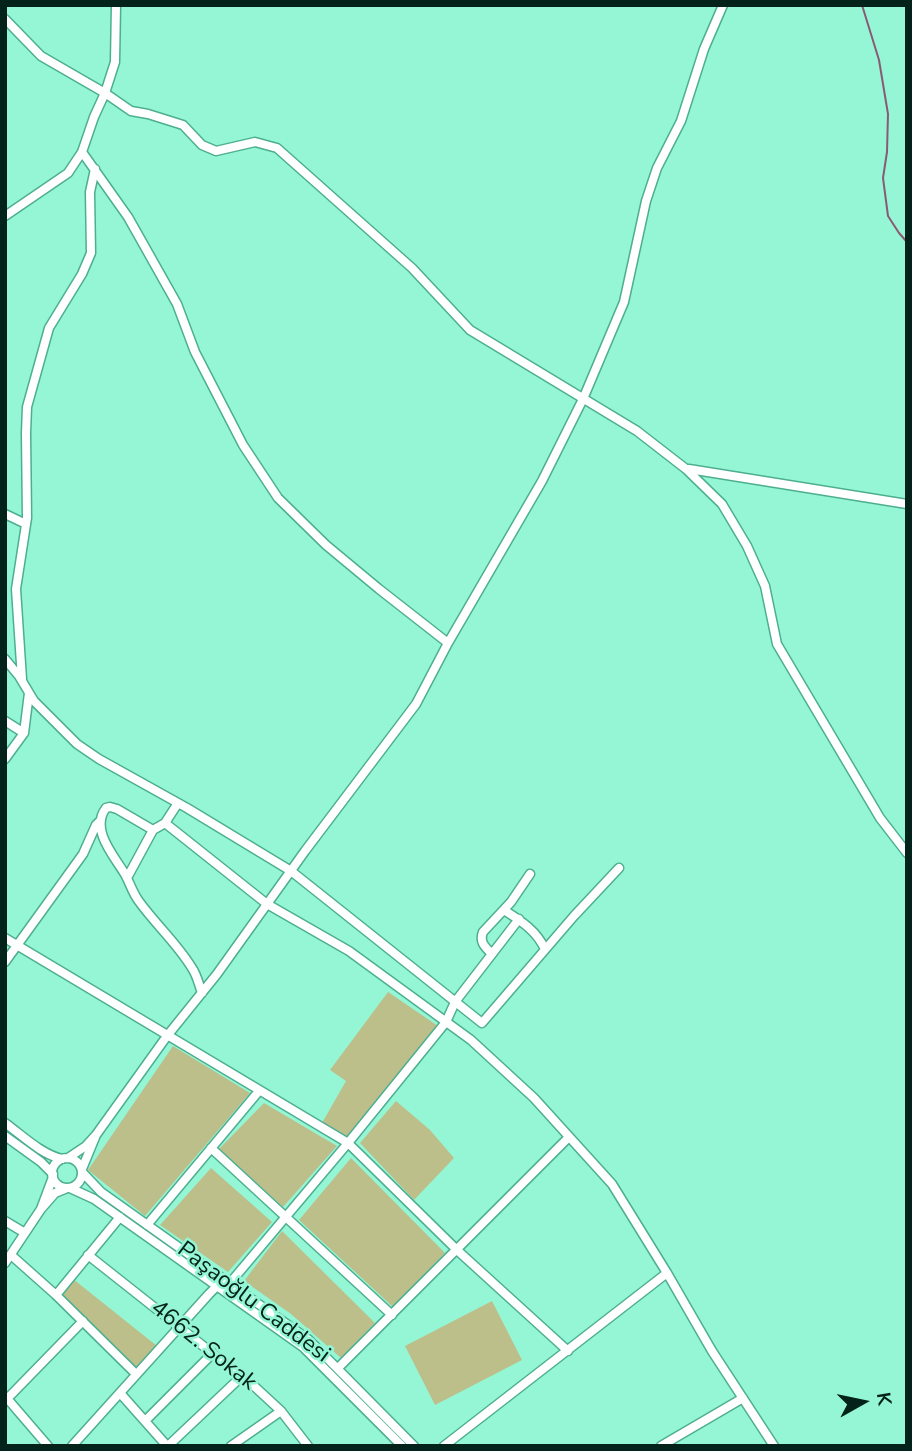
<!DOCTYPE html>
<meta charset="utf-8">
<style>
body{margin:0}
#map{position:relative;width:912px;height:1451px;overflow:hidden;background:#95f6d5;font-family:"Nunito Sans",sans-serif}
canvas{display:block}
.frame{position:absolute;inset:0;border:7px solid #032219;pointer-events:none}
.north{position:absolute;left:828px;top:1367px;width:70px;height:70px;-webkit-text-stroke:5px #95f6d5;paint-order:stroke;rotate:81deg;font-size:19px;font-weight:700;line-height:28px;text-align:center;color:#032219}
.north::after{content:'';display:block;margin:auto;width:24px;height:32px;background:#032219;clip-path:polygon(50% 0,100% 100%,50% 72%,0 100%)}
</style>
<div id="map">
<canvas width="912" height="1451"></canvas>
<div class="frame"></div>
<div class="north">K</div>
</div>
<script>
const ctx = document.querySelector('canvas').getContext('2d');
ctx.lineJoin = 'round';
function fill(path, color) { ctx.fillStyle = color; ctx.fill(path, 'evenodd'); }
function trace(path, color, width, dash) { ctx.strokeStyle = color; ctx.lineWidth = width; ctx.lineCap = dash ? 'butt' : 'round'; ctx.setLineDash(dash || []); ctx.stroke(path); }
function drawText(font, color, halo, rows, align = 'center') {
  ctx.font = font + ' "Nunito Sans",sans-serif'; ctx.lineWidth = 5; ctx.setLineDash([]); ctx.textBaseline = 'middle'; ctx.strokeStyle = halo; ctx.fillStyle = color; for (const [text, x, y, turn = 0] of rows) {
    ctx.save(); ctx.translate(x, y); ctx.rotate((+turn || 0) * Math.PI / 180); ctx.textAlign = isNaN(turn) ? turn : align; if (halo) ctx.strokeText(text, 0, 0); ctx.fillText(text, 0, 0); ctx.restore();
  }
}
fill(new Path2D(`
 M388,992L438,1026L347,1139L322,1123L346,1081L330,1070Z
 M173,1046L250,1093L145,1216L88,1170Z
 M396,1101L430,1130L454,1158L414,1200L360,1143Z
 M264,1103L337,1146L283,1207L219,1149Z
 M351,1158L445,1253L393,1307L299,1220Z
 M211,1168L272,1222L228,1272L160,1225Z
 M282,1231L375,1323L341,1358L291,1314L244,1281Z
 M73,1279L157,1346L136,1370L60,1295Z
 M492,1301L522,1360L435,1405L405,1346Z`), '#bcbf89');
trace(new Path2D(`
 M862,5L879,60L888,114L887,152L883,178L888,216L899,233L907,242`), '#8a5a73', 2);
const minor = new Path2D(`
 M5,19L41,56L105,93L131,111L148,114L183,125L202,145L216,151L255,142L277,148L412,268L470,330L637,431L686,469L722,504L747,546L765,586L777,644L880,818L907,853
 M82,152L128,217L177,304L195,352L243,445L278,498L326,545L379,589L448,643
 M5,216L68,173L82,152L94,117L105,93L115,62L116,5
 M689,469L907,504
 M5,514L26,524
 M5,659L19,676L34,701L77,744L99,759L187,808L291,871L482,1023L574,916L619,868
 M22,679L16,589L27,518L26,433L27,407L49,328L82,274L91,253L90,192L95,169
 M5,721L24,733
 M5,759L24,733L29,693
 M165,823L267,904L349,951L471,1040L534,1098L612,1184L667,1273L712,1351L774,1446
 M153,830L117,809L110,807L106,808C89,830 116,858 126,876C130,884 133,893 138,900C155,924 177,943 192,968C197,975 199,985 202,993
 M127,878L153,830L165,823L178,803
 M504,910C521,921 536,930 545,949
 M519,919L455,1002L446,1022L348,1143L457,1250L568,1351
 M5,938L348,1143L230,1283
 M492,954C485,947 479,942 483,932L511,902L530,874
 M5,962L83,854L96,825L100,821
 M5,1123C23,1136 41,1154 62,1159
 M96,1135L167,1036L217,974L305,851L416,704L448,643L542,481L583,399L624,302L646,201L657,168L681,121L704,49L723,5
 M5,1136L41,1162L53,1174
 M211,1148L392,1315
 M68,1158L86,1146L96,1135L82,1169
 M52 1173a15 15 0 1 1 30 0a15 15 0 1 1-30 0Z
 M82,1172L101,1192L309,1340L414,1446
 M53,1177L41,1209L55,1193L65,1189
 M70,1188L94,1199L303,1347L402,1446
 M5,1221L25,1233
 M147,1225L259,1091
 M11,1255L56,1295L136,1374
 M88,1255L255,1387L281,1411L308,1446
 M5,1263L41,1209
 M56,1295L120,1217
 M338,1368L569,1137
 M120,1393L167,1446
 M5,1396L48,1446
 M5,1401L83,1321
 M145,1421L213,1353
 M72,1446L209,1294L219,1284
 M168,1446L242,1376
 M231,1446L281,1411
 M444,1446L667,1273
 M661,1446L743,1398`);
trace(minor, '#4daf91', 11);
trace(minor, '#fff', 8);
drawText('23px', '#032219', '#95f6d5', [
 ["Paşaoğlu Caddesi",253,1303,37],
 ["4662. Sokak",203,1346,39]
]);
</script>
